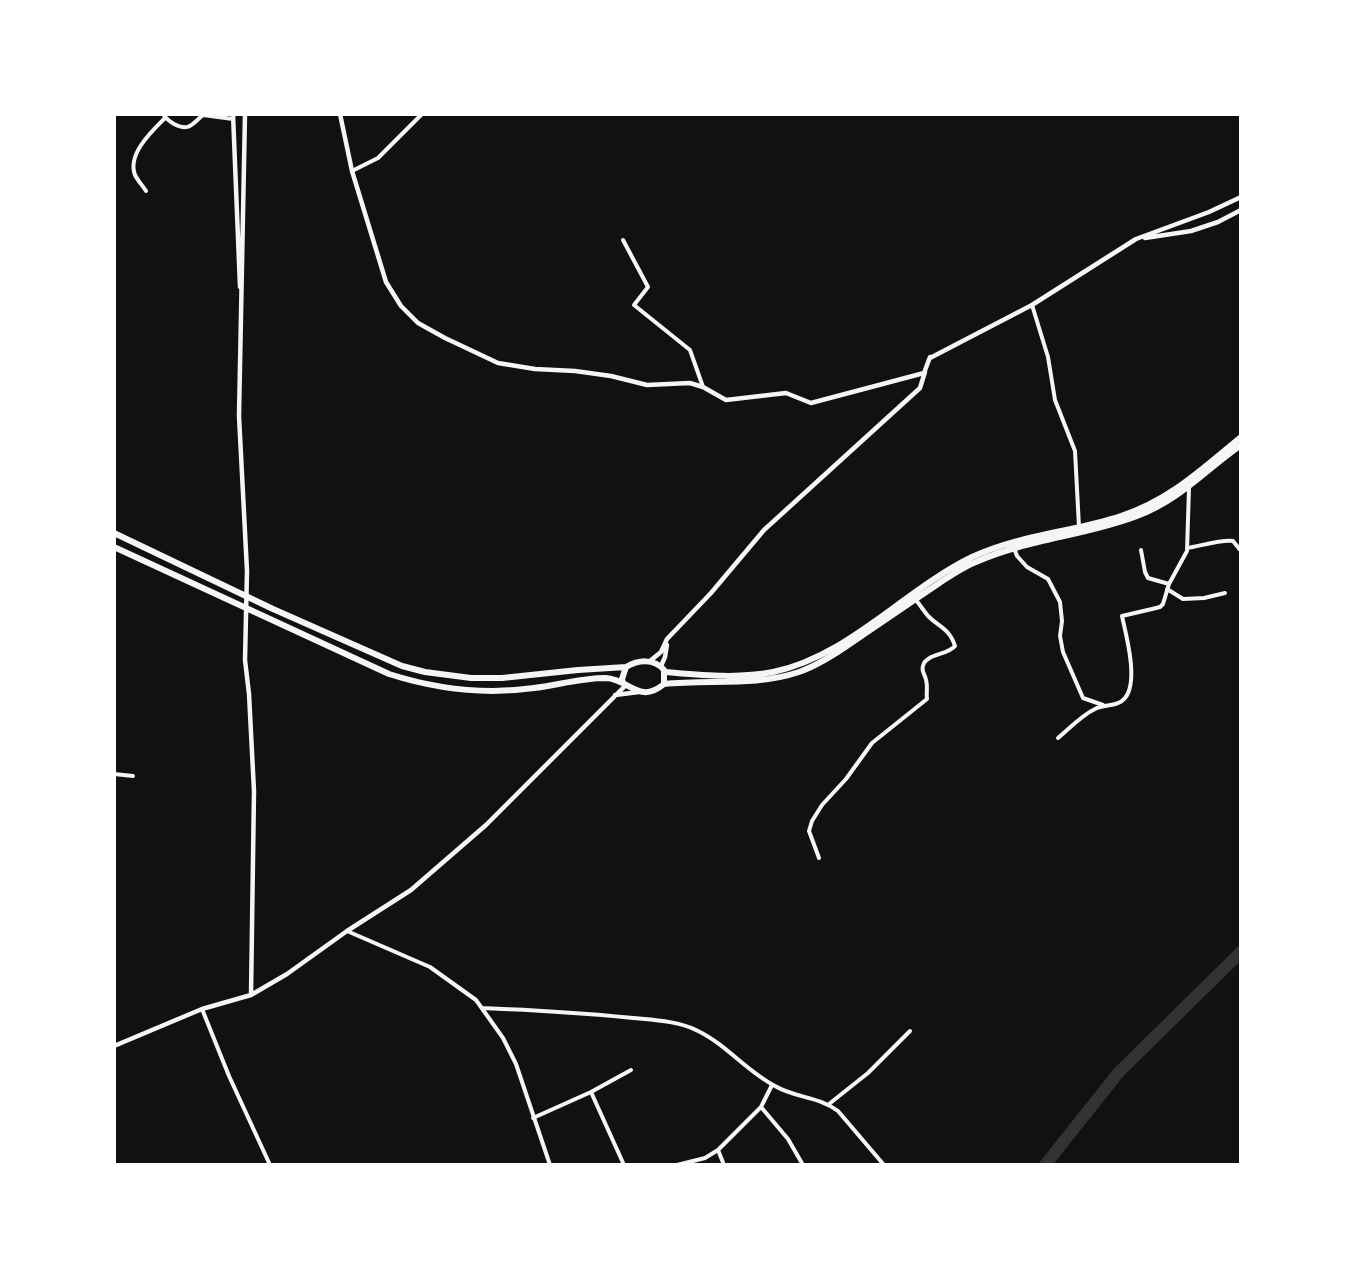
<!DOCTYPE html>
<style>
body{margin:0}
#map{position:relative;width:1355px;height:1279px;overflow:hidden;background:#111;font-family:Mulish,sans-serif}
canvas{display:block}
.frame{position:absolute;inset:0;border:116px solid #fff;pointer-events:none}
</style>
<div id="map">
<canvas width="1355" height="1279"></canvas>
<div class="frame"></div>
</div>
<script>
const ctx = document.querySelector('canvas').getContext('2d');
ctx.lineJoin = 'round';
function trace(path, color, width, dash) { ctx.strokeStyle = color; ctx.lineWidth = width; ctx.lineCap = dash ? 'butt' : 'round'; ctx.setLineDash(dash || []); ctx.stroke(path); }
trace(new Path2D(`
 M1045,1165L1119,1072L1241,952`), '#333', 12);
trace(new Path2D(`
 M163,114C166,119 169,121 174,124C189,132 192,124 203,115L233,119
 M352,171L378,158L422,114
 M146,191C143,186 138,181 135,175C127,154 152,131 165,118
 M623,240L648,287L634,305L690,350L703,387
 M1032,305L1048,357L1055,400L1075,451L1079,527
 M1014,548L1017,556L1027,567L1048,579L1060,602L1062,621L1060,636L1063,652L1083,698L1103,705
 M1187,548C1200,546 1223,539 1233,541L1241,551
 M1141,550L1145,572L1148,578L1169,584
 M1167,589L1183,599L1204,598L1225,593
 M1058,738C1070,728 1082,715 1095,709C1105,704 1118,707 1125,698C1139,681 1126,635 1122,616L1152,609L1160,607L1163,604L1169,584L1187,551L1189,488
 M114,774L133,776
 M819,858L809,831L812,821L822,805L846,779L872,743L927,699C926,693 928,686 926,680C925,674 921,671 923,666C925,654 948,655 955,646C949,628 940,628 928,616C924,611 920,605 916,600
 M347,931L430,967L476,1000L503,1038L516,1064L550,1165
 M482,1008C533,1010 583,1013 633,1018C653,1020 678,1021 696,1030C726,1044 746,1071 775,1086C795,1098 818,1096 838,1111L884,1165
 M202,1009L229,1076L270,1165
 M591,1092L624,1165
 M829,1104L868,1073L910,1031
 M761,1107L788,1139L803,1165
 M533,1118L591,1092L631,1070
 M718,1150L724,1165
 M677,1165L705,1158L718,1150L761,1107L772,1085`), '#f5f5f5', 4);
trace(new Path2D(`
 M233,114L240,287
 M245,114L239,416L247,571L245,660L249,694L254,791L251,995
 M340,114L352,171L386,282L401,306L418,323L445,338L498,363L535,369L575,371L611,376L647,385L690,383L703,387L726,400L786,393L811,403L924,373L930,357
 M1145,238L1191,231L1218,222L1241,210
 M930,358L1032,305L1136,239L1209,212L1241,197
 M650,661L661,652L667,639L711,593L764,530L920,388L925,372
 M661,666L665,657L667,645
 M615,695L639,692
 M114,1046L202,1009L251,995L287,974L347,931L411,890L486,825L625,686`), '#f5f5f5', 4.5);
trace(new Path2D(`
 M114,533L273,609L402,666L425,672L471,678H502L578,670L626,667
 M114,547L389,674C436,689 485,695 534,688C558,685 581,678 606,678C629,679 639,705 664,684V670C654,658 638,660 626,667L622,679L623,683
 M665,672C701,675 737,679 773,672C849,656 904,590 972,557C1019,535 1072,532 1121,516C1170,500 1202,469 1241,437
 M664,684C709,679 755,687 799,672C819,665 837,653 854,641C879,624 904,607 929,590C944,580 959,569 976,562C1027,539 1085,536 1137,516C1181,499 1204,471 1241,445`), '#f5f5f5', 6);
</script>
